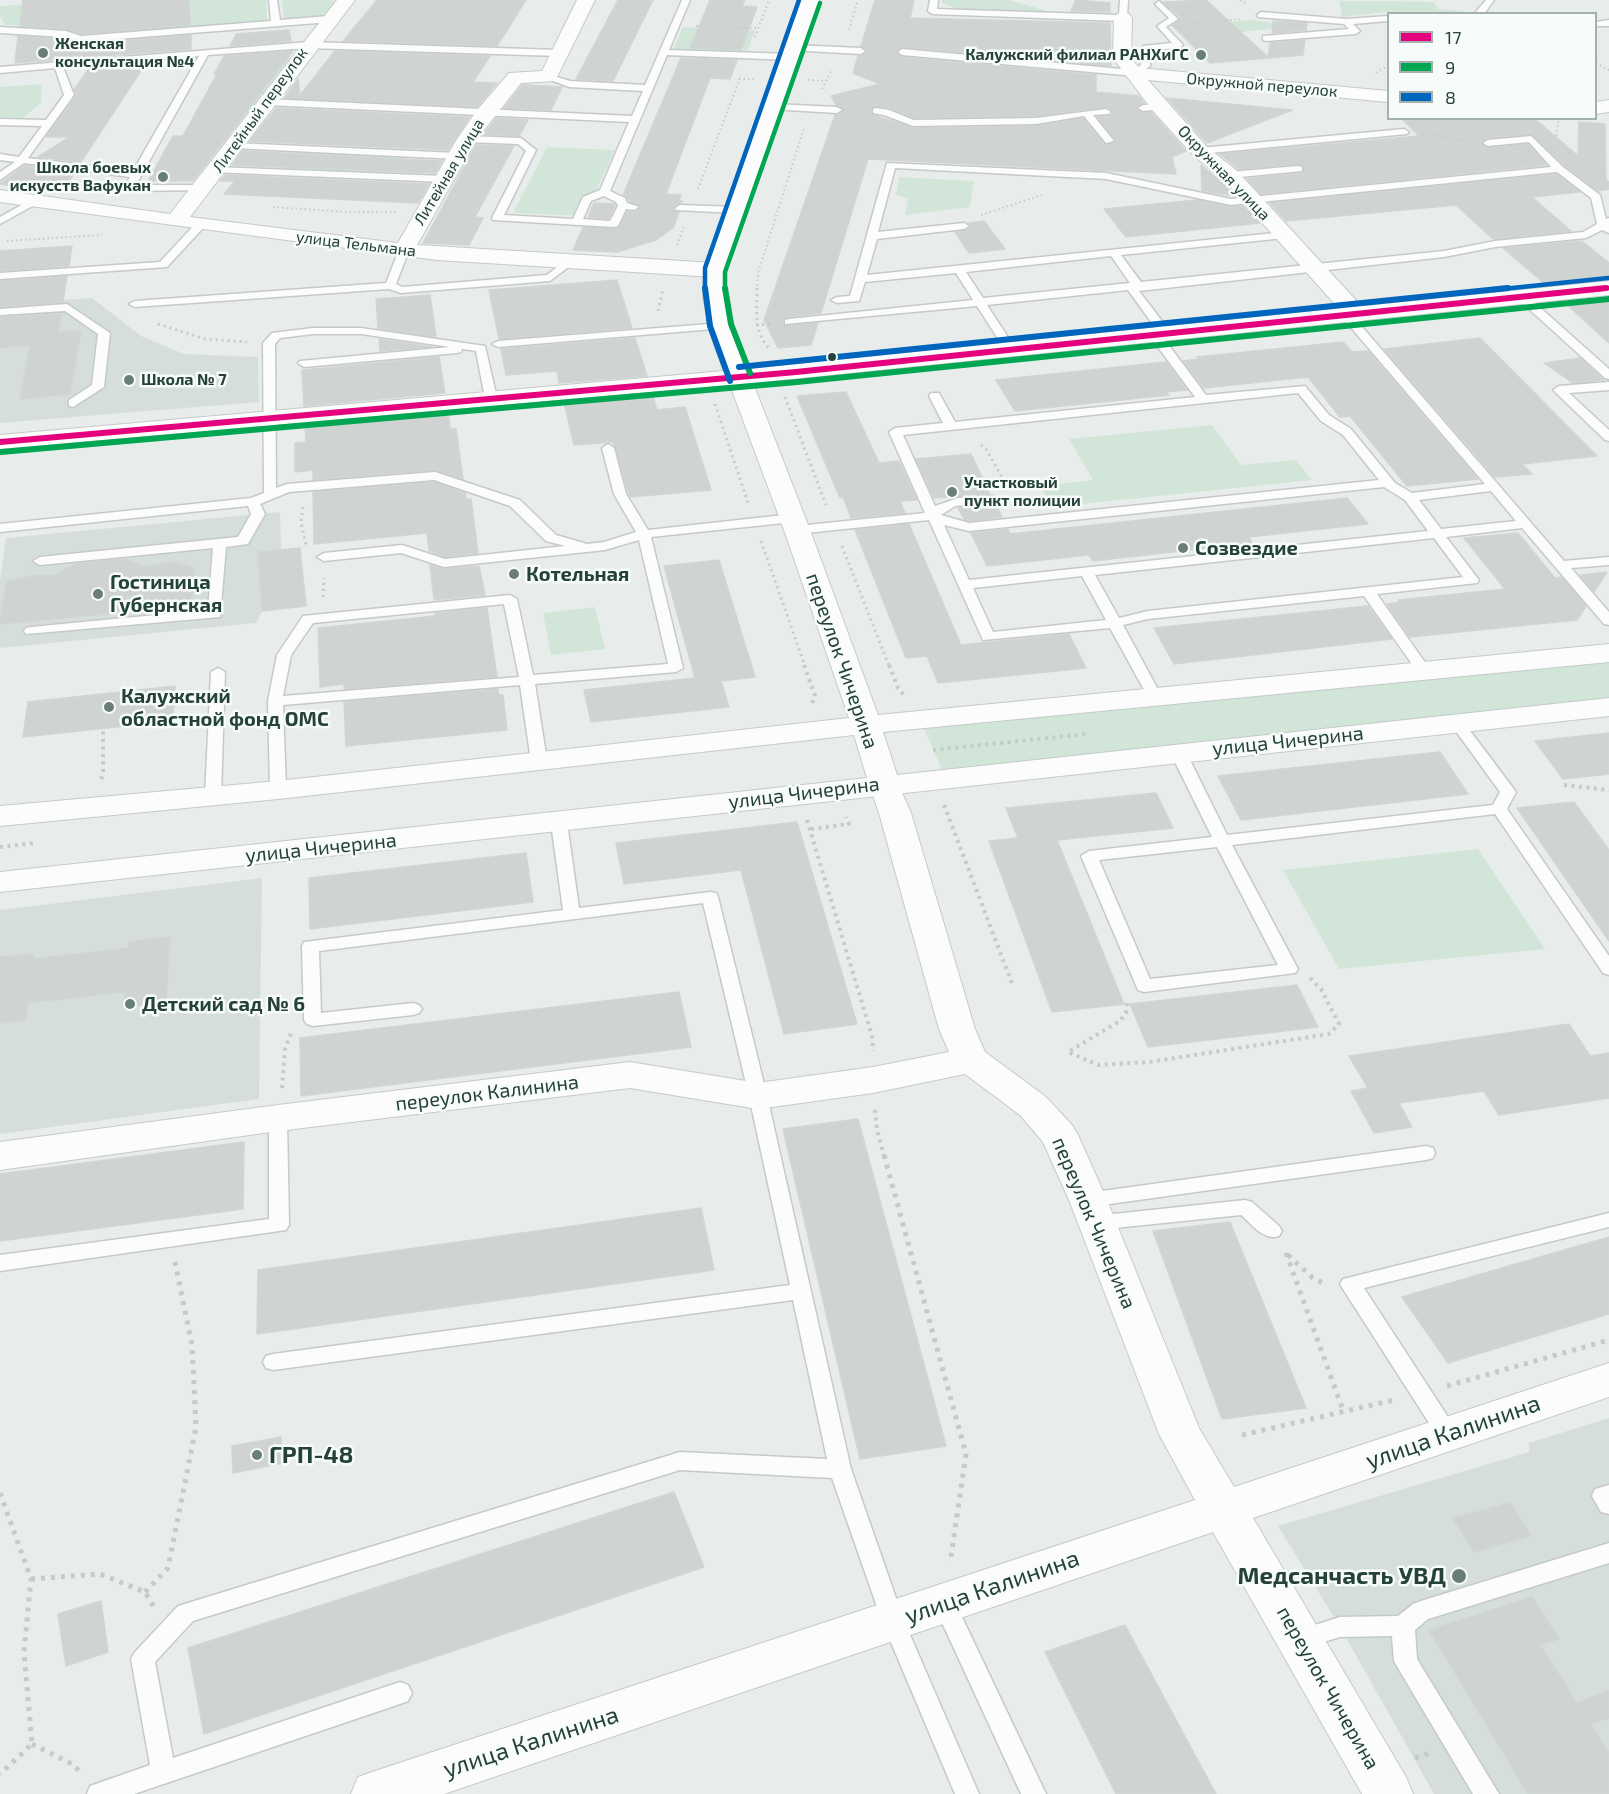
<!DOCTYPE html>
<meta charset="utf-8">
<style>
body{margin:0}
#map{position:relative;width:1609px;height:1794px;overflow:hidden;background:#e8edeb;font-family:"Exo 2",sans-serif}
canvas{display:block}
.legend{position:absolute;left:1387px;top:12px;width:210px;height:108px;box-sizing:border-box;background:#f7fbf9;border:2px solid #a3b1ad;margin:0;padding:8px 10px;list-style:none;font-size:18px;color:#24423a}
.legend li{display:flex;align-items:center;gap:12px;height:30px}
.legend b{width:30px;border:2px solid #a3b1ad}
</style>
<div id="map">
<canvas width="1609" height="1794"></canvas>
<ul class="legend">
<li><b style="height:8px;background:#e5007d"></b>17</li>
<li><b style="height:8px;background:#00a651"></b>9</li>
<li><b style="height:8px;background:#0065bd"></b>8</li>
</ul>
</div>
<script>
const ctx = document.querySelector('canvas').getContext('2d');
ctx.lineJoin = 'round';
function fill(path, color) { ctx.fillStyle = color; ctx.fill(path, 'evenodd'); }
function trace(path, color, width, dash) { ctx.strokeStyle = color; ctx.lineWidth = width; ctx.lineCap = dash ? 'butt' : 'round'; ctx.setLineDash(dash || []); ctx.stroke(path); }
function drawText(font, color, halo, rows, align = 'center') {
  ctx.font = font + ' "Exo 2",sans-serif'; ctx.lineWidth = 5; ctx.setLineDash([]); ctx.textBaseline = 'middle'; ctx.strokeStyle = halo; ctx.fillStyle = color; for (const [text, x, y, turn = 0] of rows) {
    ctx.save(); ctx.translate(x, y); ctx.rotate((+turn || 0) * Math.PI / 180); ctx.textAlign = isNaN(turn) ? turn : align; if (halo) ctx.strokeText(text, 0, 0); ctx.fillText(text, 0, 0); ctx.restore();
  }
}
fill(new Path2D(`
 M92,298L141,336L184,354L258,357L259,402L0,423V304Z
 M280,512L282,585L260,588L262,611L256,623L0,648V581L6,538Z
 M262,878L259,1099L0,1134V910Z
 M1609,1418V1794H1434L1340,1627L1278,1526L1529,1452V1443Z`), '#d6dedb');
fill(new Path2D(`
 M88,0H266L267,21L81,35L66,27L5,25L0,17V6Z
 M282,0H331L335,3V8C321,20 302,18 284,20Z
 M942,0H1009L1058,14L962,11L942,3Z
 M1337,0L1434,2L1438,9L1464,11L1459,14L1385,12L1342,17L1339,0Z
 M1251,20L1275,23L1282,28L1239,32L1228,22Z
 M683,27L755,30L747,53L673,50Z
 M282,56L290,57V62L193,181Z
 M42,84L41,103L23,118L0,117V87Z
 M547,147L615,150L584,216L513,213Z
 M295,152L400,156L412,161L408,168L392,173L282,169Z
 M899,177L974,181L970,207L905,215L908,199L896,195Z
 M1212,425L1241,465L1296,460L1312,480L1053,507L1040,486L1093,480L1069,439Z
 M595,607L605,649L551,655L543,613Z
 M1609,653V708L945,777L921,721Z
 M1478,849L1545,949L1339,969L1283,870Z`), '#d1e6d8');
const building = new Path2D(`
 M23,0H189L190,25L81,34L66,29L20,26Z
 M377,0H526L497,46L343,41Z
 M618,0H653L613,81L576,79Z
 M710,0H745L742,6L757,7L741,50L690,48Z
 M875,0H914L910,18L1110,23L1111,66L902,47L896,52L902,57L1096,75V92L1139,96L1144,103L1137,106V110L1143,113L1151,112L1186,151L1172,157L1176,174L868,159L821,313L789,317L783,320L785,326L818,323L811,345L778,348L764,320L835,115L844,111L836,105L831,96L880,84L853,73L858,56H862L867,51L861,46ZM876,106L890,108L914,118L1036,116L1106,107L1112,110L1113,114L1109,116L1097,117L1116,141L1104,144L1083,118L1036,126L913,128L871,114V108Z
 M1076,0L1110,3V12L1071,11Z
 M1206,0L1268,57L1270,43L1305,40L1303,55L1210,63L1172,25L1179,21L1180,17L1163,2Z
 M1273,21L1307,23L1306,30L1272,33Z
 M289,30L291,41L230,46L236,34Z
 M191,35V49L15,63L18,36L65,39L80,44Z
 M293,51L193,181H148L173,136H183L217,74H214L224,56Z
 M335,51L490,56L473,82L497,83L477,107L284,98L298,79L300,95Z
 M681,58L737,60L730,79L710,78L666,194L681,195L679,201H683L673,207L674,211L679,212L673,228L656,240L617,252L573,250L583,227L619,228L627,211L635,212L641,208L629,201L623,195Z
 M146,63L81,162L38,157L70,137H46L76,96L74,90L90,67Z
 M522,85H528L562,87L551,110L504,108Z
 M1167,98L1292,110L1207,143Z
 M276,108L470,117L448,150L250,141Z
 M496,118L528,120L519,136L484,134Z
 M1401,118H1492L1495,121L1534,118L1578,156L1579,122L1605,124L1606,180L1609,182V189L1598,191L1564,165L1531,134L1488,138L1481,144L1488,148L1528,144L1546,165L1261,194L1247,179L1302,173L1304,166L1298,164L1238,169L1220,154L1419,136Z
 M476,145L514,146L475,217L483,218L469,245L423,243Z
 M243,151L442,161L435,173L232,165Z
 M25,165L75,172L61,193L0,184Z
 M1201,165L1221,181L1235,196L1202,191Z
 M1556,174L1580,192L1532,197L1571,231L1493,239L1456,205L1286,221L1270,203Z
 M225,175L429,184L418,203L224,194L235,181H220Z
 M1197,200L1231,207L1244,206L1260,223L1126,237L1104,209Z
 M594,203L615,204V206L609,219L588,217Z
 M984,221L1005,249L969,253L955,232L970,228L971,225L968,223Z
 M1582,241L1609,263V279L1546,285L1503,248Z
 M72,246L69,266L0,271V251Z
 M67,276L63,302L0,307V281Z
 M617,280L632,328L499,339L489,290Z
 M430,295L436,337L378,328L376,299Z
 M1609,297V343L1564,302Z
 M61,314L58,332L81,331L70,394L20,399L30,345L0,348V317Z
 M635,338L647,376L559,383L557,371L506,375L501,349Z
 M1480,338L1597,456L1522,464L1532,474L1495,477L1384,349Z
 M379,339L431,347L380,351Z
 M1343,342L1352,352L1368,351L1478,479L1407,486L1350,416L1340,417L1308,377L1204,388L1183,361L1199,359L1197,357Z
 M439,357L445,393L304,406L302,370Z
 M1580,358L1604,380L1573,383L1544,363Z
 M1166,362L1187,390L1166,392L1169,395L1015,411L996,380Z
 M846,392L879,463L899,461L917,500L900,501L905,513L851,518L843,497L840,498L797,396Z
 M652,394L657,410L685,407L711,490L630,497L613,442L574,445L564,402Z
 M448,412L450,429H456L463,479L435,470L313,480V470L295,472V443L306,442L305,425Z
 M971,454L990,494L934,498L916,459Z
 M434,482L465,493L466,499H471L478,553L445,557L429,551L427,533L314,544L313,492Z
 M1347,498L1368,524L1249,537L1252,543L1093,561L1089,555L987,566L971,533L1008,529L1010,534Z
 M995,503L1002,517L969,521L964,519L958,508Z
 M909,524L961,645L1069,634L1086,668L938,683L927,656L906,658L855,530Z
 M1518,533L1555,578L1561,577L1586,606L1577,620L1410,637L1387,604L1400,602L1398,600L1505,589L1464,538Z
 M300,548L306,606L262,611L258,552Z
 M126,559L145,567L173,562L194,568L192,606L0,624L6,582L36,575L53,576L75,564Z
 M719,560L755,677L721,681L729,707L591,722L584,690L695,678L664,566Z
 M430,565L444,569L479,566L485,595L434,600Z
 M1607,572L1594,592L1580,575Z
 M1368,606L1392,639L1174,664L1154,628Z
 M487,608L497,677L344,689V684L320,687L318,628L435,616V613Z
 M175,686L173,721L23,737L28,702Z
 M498,689L499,695H503L507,730L346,746L344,702Z
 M1609,733V774L1563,779L1535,741Z
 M1440,752L1468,794L1241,820L1218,776Z
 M1156,793L1173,828L1057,840L1124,1004L1052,1012L989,841L1018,838L1006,808Z
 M1574,802L1609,850V941L1517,808Z
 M797,822L857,1024L784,1034L741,870L624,884L616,843Z
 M526,853L533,902L310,929L309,878Z
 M170,937L166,1002L124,1007L125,992L27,1003L26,1020L0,1023V957L33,954V959L129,948V942Z
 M1297,985L1318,1027L1148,1047L1130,1004Z
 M679,992L691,1047L301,1096L300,1038Z
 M1569,1024L1590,1056L1609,1053V1098L1499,1115L1484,1091L1399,1103L1412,1127L1374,1133L1351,1091L1368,1088L1349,1056Z
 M858,1119L946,1446L860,1459L783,1129Z
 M244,1142L243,1209L0,1241V1174Z
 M701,1208L714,1270L257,1334L258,1270Z
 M1230,1222L1306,1408L1222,1419L1153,1231Z
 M1609,1237V1314L1448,1363L1402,1297Z
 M281,1437L283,1463L233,1473L232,1446Z
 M674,1492L704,1567L204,1734L188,1648Z
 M1510,1503L1531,1536L1474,1552L1453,1518Z
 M1532,1597L1559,1639L1540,1645L1577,1703L1609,1691V1718L1591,1724L1609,1753V1794H1528L1429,1630Z
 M101,1601L108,1652L66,1666L58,1614Z
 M1125,1625L1216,1794H1116L1045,1652Z`);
fill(building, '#cfd4d2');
trace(building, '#d1d6d4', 1.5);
const lane = new Path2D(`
 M269,0H277L280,20L329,16L333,19L329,22L80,42L65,37L0,33V27L66,31L81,36L271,21Z
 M682,0H690L669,50L790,54L795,57L790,60L667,55L610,191L625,198L627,203L639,207L634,210L626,209L618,226L614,227L493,220L492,218L526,151L518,144L467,142L462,139L467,136L521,138L536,150L504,215L573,219L583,197L600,190L629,122L267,105L262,102L267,99L632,116L643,91L569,87L543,77L548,74L570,81L645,85ZM604,196L616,202L618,206L610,221L583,219L591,201Z
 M930,0H938L937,9L1119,15L1120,0H1128L1127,18L1123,21L932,14L928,11Z
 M1486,0H1494L1484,14H1474Z
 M1159,1L1178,19L1166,27L1183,45L1179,48L1150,50V66L1135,76L902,55L898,52L902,49L1133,70L1141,65L1143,46L1172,43L1157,26L1169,18L1155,4Z
 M1261,12L1346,19L1388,16V21L1353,24L1360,31L1356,34L1266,41L1263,40V36L1349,29L1344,24L1258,17L1257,15Z
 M1609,20V26H1596V22Z
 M308,42L559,50L563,53L559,56L308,48L208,55L136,185H202L207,188L206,190L129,191L124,188L130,177L24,163L0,180V172L15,162L0,160V154L19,157L42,126L0,125V119L46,120L64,95L55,68L0,73V67ZM199,56L133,171L28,158L74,95L63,67Z
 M793,45L861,48L865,51L861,54L790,50V46Z
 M774,104L837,107L842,110L837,113L771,109V105Z
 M1160,104L1163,105V109L1143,111L1138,108L1143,105Z
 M876,108L889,110L914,120L1036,118L1106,109L1111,112L1109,114L1093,115L1114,141L1106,143L1084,116L1036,124L913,126L884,115L873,113V109Z
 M1404,129L1409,132L1407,134L1200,154L1195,151L1200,148Z
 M1531,136L1563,167L1600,195L1606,219L1609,218V233L1602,230L1586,238L1495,247L1444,257L1139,291L1172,334L1170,336H1162L1206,395L1305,386L1329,415L1351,429L1395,483L1412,493L1485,484L1341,316L1343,314H1351L1564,561L1609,557V565L1571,568L1609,612V625L1604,624L1522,528L1446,537L1479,580L1477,583L1377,594L1431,671L1429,674H1419L1364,596L1148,619L1123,625L1162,697L1155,701L1148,697L1110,628L983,640L929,520L797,534L790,530L797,526L925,513L889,432L895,428L943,423L929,396L931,393H939L955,422L1195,397L1149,335L1151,333H1159L1128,290L987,305L1017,351L1011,354L1007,353L977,306L785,324V320L789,319L973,300L956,273L865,282L859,301L837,303L831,300L837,297L850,296L887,163L1106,173L1231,199L1551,167L1529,142L1488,146L1483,143L1488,140ZM895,168L1106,179L1231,205L1557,172L1591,198L1597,224L1583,232L1495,241L1444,251L1141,282L1121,255L1284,238L1289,235L1284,232L867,275L877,239L964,229L969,226L964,223L878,232ZM1111,256L1130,283L983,298L966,272ZM1298,393L1321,421L1343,435L1379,480L969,523L941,515L955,506L993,502L994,499L993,496L958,498L935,506L903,435ZM1384,487L1405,500L1428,531L969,580L944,525L969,531ZM1491,491L1516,521L1441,529L1419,500ZM1434,538L1463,577L1148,611L1119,618L1095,575ZM1082,576L1106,620L993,632L973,588Z
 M235,143L457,153L462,156L457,159L232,148V144Z
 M1298,166L1302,167V171L1230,178L1225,175L1230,172Z
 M216,167L444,176L449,179L444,182L212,172V168Z
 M34,198L38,199V203L0,224V217Z
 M680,205L735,207L740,210L735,213L676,210L675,208Z
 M201,221L206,224L205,226L167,267L0,279V273L160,262L197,222Z
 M404,247L409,250L396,284L402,287L547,275L566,260H574L575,262L550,281L401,293L389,289L135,307L129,304L135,301L386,283L399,250Z
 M1522,294L1526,295L1609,369V379L1605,378L1518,299V295Z
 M67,304L110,333L104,387L73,407L69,406V400L92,385L98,334L65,311L0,315V309Z
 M721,323L727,326L725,328L498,347L492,344L498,341Z
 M313,328H361L485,346L497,398L491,402L485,398L476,351L462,349L461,352L457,353L304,367L298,363L300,361L450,347L361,334H313L280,338L275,344L276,488L287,484L435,472L520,500L556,535L587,544L604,542L636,532L614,494L602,448L608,444L614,448L626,494L648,530L793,514L800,518L793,522L651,537L683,668L676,672L535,684L547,761L544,764H534L531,761L520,685L283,705L286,790L283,793H273L270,790L268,701L277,655L303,616L510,595L517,599L533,675L668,664L639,540L605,550L444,567L401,553L324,561L317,557L324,553L402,545L445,559L565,546L546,541L510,506L434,480L289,492L260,504L265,514L248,544L226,547L220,617L26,634L24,631L26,628L31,627L208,610L213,548L40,565L33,561L40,557L238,537L251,514L248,506L0,532V524L251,498L264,493L263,343L272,333ZM504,604L519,677L283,696L291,655L313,623Z
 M1609,382V390L1569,393L1609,430V441L1605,440L1553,390L1559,386Z
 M218,668L225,672L221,796L213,801L205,796L211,672Z
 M1457,719L1462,720L1516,792L1507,809L1609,956V975L1603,973L1495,814L1232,845L1298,969L1295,973L1144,992L1138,990L1081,856L1089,851L1212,837L1170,752L1173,749H1183L1186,752L1227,835L1493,805L1500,792L1450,723ZM1217,847L1278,965L1150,979L1099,860Z
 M559,818L567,823L579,908L710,892L716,893L718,897L767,1096L851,1469L904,1621L979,1794H955L882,1621L832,1478L680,1470L193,1621L155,1662L173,1758L400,1682L408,1685L412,1693L408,1701L400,1704L134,1794H87L90,1786L150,1765L131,1659L135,1652L178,1606L680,1452L827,1459L793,1300L273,1370L266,1368L263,1362L266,1356L273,1354L790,1285L749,1096L703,903L319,951L321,1013L413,1003L419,1005L422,1009L419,1013L413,1015L313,1026L307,1024L304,1020L302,946L304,942L563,910L551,823Z
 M278,1111L285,1113L287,1118L289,1225L286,1230L0,1271V1255L269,1219V1118L271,1113Z
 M1426,1146L1433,1148L1435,1153L1433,1158L1426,1160L1088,1207L1081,1205L1078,1200L1081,1195L1088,1193Z
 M1245,1200L1252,1202L1279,1226L1282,1231L1279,1236C1263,1241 1252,1224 1241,1215L1095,1230L1088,1228L1085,1223L1088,1218L1095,1216Z
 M1609,1213V1227L1364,1288L1459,1434L1456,1440L1448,1443L1440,1440L1343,1289L1340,1284L1343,1279Z
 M1609,1485V1514L1601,1512L1592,1496L1595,1489Z
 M1609,1543V1563L1428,1619L1415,1630L1417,1659L1499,1794H1473L1398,1668L1394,1661L1392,1636L1340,1637L1301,1649L1293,1646L1289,1639L1293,1632L1340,1617L1398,1616L1413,1604L1421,1601Z
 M944,1593L952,1596L1046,1794H1021L933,1603L936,1596Z`);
const street = new Path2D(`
 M337,0H355L190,217L398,243L457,139L478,109L509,73L542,71L577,0H595L555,81L521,83L477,139L417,245L715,263L723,265L726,270L723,275L715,277L437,260L0,202V190L170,214Z
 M1123,13L1129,14L1132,18L1131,58L1139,68L1388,91V102L1148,80L1207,147L1237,171L1365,310L1368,315L1365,320L1357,322L1349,320L1223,179L1193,155L1153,111L1113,58L1114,18L1117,14Z
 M1609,100V112L1596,114V102Z
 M884,775L895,777L911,813L975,1029L985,1052L1046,1097L1072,1125L1078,1135L1107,1200L1199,1428L1234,1487L1609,1363V1397L1253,1518L1406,1777L1413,1794H1362L1213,1532L444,1794H351L358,1777L375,1771L1195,1500L1159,1434L1069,1200L1043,1142L1020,1115L965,1074L873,1093L758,1109L630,1088L278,1131L0,1170V1142L278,1105L630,1062L758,1083L873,1067L949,1052L939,1029L879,813L869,784L873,777Z`);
const secondary = new Path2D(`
 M801,0H819L726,270L725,298L747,369L1609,281V295L753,383L810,530L878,715L1609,644V662L883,732L897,775L1609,698V716L0,892V872L867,778L854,735L278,799L0,826V806L278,781L849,718L784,530L730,385L0,449V435L724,371L715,347L703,298L704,270Z`);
trace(lane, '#c5cac8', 3);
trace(street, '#c5cac8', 2);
trace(secondary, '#c3cbc8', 2);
trace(new Path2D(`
 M1240,0L1247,4
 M1194,23L1243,19
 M696,26L758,28
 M849,30L858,0
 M755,37L769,0
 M1596,63L1609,70
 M1376,73L1388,66
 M739,79H756
 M808,80L825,81
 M822,89L832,69
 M1423,133L1469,142
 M1556,136L1559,118
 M698,189L741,75
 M273,207L348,212H397
 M981,215L1042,195
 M7,241L102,235
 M677,245L684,227
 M757,290L758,273L804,128`), '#c3ccca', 2, [1.5, 3]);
trace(new Path2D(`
 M757,288C757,311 753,332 770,349
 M658,311L663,289
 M158,324L205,339L247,342
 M756,325L770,324
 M785,397L826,505
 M715,404L748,503
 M981,445L986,449L1004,481
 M303,507L301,522L306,546
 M761,541L805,666
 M842,546L889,666
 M323,597L324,578`), '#c3ccca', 3, [2, 4]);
trace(new Path2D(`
 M804,665L815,696L811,706
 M889,665L898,688L905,696
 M933,750L1086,734
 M101,779L103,775V729
 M1564,785L1609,790
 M944,805L1013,986
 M807,820L872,1036L873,1051
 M811,829L849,824L846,817
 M0,847L35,843
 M1127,1003L1126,1013L1120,1021L1068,1052L1098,1065L1149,1062L1329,1034L1339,1024L1321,989L1310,978
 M282,1088L285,1049L292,1031
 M875,1110L877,1130L884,1156`), '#c3ccca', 4, [3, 4.5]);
trace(new Path2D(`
 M884,1155L966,1454L950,1563
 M1286,1253L1344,1413
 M1288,1255L1313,1278L1327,1285
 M1447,1386L1609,1340
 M1242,1435L1394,1400
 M0,1493L31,1579L24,1652L32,1744L0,1774
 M31,1579L100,1574L145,1592L154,1607
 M145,1592L168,1568L196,1427L192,1345L175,1262
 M32,1744L74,1765L82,1775
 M1415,1758L1430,1753`), '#c3ccca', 5, [4, 6]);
fill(lane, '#fcfcfc');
fill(street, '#fcfcfc');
fill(secondary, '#fcfcfc');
trace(new Path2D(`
 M1592,290L1609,288`), '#e5007d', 4.5);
trace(new Path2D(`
 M0,442L796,372L1606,288`), '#e5007d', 6);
trace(new Path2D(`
 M725,290V272L820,3`), '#00a651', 4.5);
trace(new Path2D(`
 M725,288L731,324L750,373
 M1,452L797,382L1609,299`), '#00a651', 6);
trace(new Path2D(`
 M705,290V268L799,0
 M1493,290L1608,278`), '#0065bd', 4.5);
trace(new Path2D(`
 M705,288L710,326L730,381
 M739,367L1508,288`), '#0065bd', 6);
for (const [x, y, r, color] of [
 [43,53,6,"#697e78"],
 [1201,55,6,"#697e78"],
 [163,177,6,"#697e78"],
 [832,357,5,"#24423a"],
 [129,380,6,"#697e78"],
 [952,492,6,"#697e78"],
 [1183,548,6,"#697e78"],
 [514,574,6,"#697e78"],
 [98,594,6,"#697e78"],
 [109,707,6,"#697e78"],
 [130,1004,6,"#697e78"],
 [257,1455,6,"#697e78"],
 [1459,1576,8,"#697e78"]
]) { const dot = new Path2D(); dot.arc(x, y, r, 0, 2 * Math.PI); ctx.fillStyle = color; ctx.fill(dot); trace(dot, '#f7fbf9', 2); }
drawText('bold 16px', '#24423a', '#f7fbf9', [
 ["Женская",55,44],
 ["консультация №4",55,62],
 ["Калужский филиал РАНХиГС",1189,55,"right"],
 ["Школа боевых",151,168,"right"],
 ["искусств Вафукан",151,186,"right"],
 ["Школа № 7",141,380],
 ["Участковый",964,483],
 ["пункт полиции",964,501]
], 'left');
drawText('16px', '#24423a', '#f7fbf9', [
 ["Окружной переулок",1262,85,5],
 ["Литейный переулок",260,110,-54],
 ["Литейная улица",449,172,-59],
 ["Окружная улица",1224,173,46],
 ["улица Тельмана",356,244,7]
]);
drawText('bold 20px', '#24423a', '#f7fbf9', [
 ["Созвездие",1195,548],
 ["Котельная",526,574],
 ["Гостиница",110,582],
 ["Губернская",110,605],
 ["Калужский",121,696],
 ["областной фонд ОМС",121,719],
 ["Детский сад № 6",142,1004]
], 'left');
drawText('20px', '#24423a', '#f7fbf9', [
 ["переулок Чичерина",842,661,71],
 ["улица Чичерина",1288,741,-6],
 ["улица Чичерина",804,793,-7],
 ["улица Чичерина",321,848,-6],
 ["переулок Калинина",487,1093,-7],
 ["переулок Чичерина",1094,1223,67],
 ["переулок Чичерина",1328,1688,60]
]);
drawText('24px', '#24423a', '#f7fbf9', [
 ["улица Калинина",1453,1432,-19],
 ["улица Калинина",992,1587,-19],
 ["улица Калинина",531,1742,-18]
]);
drawText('bold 24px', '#24423a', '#f7fbf9', [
 ["ГРП-48",269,1455],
 ["Медсанчасть УВД",1446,1576,"right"]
], 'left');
</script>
